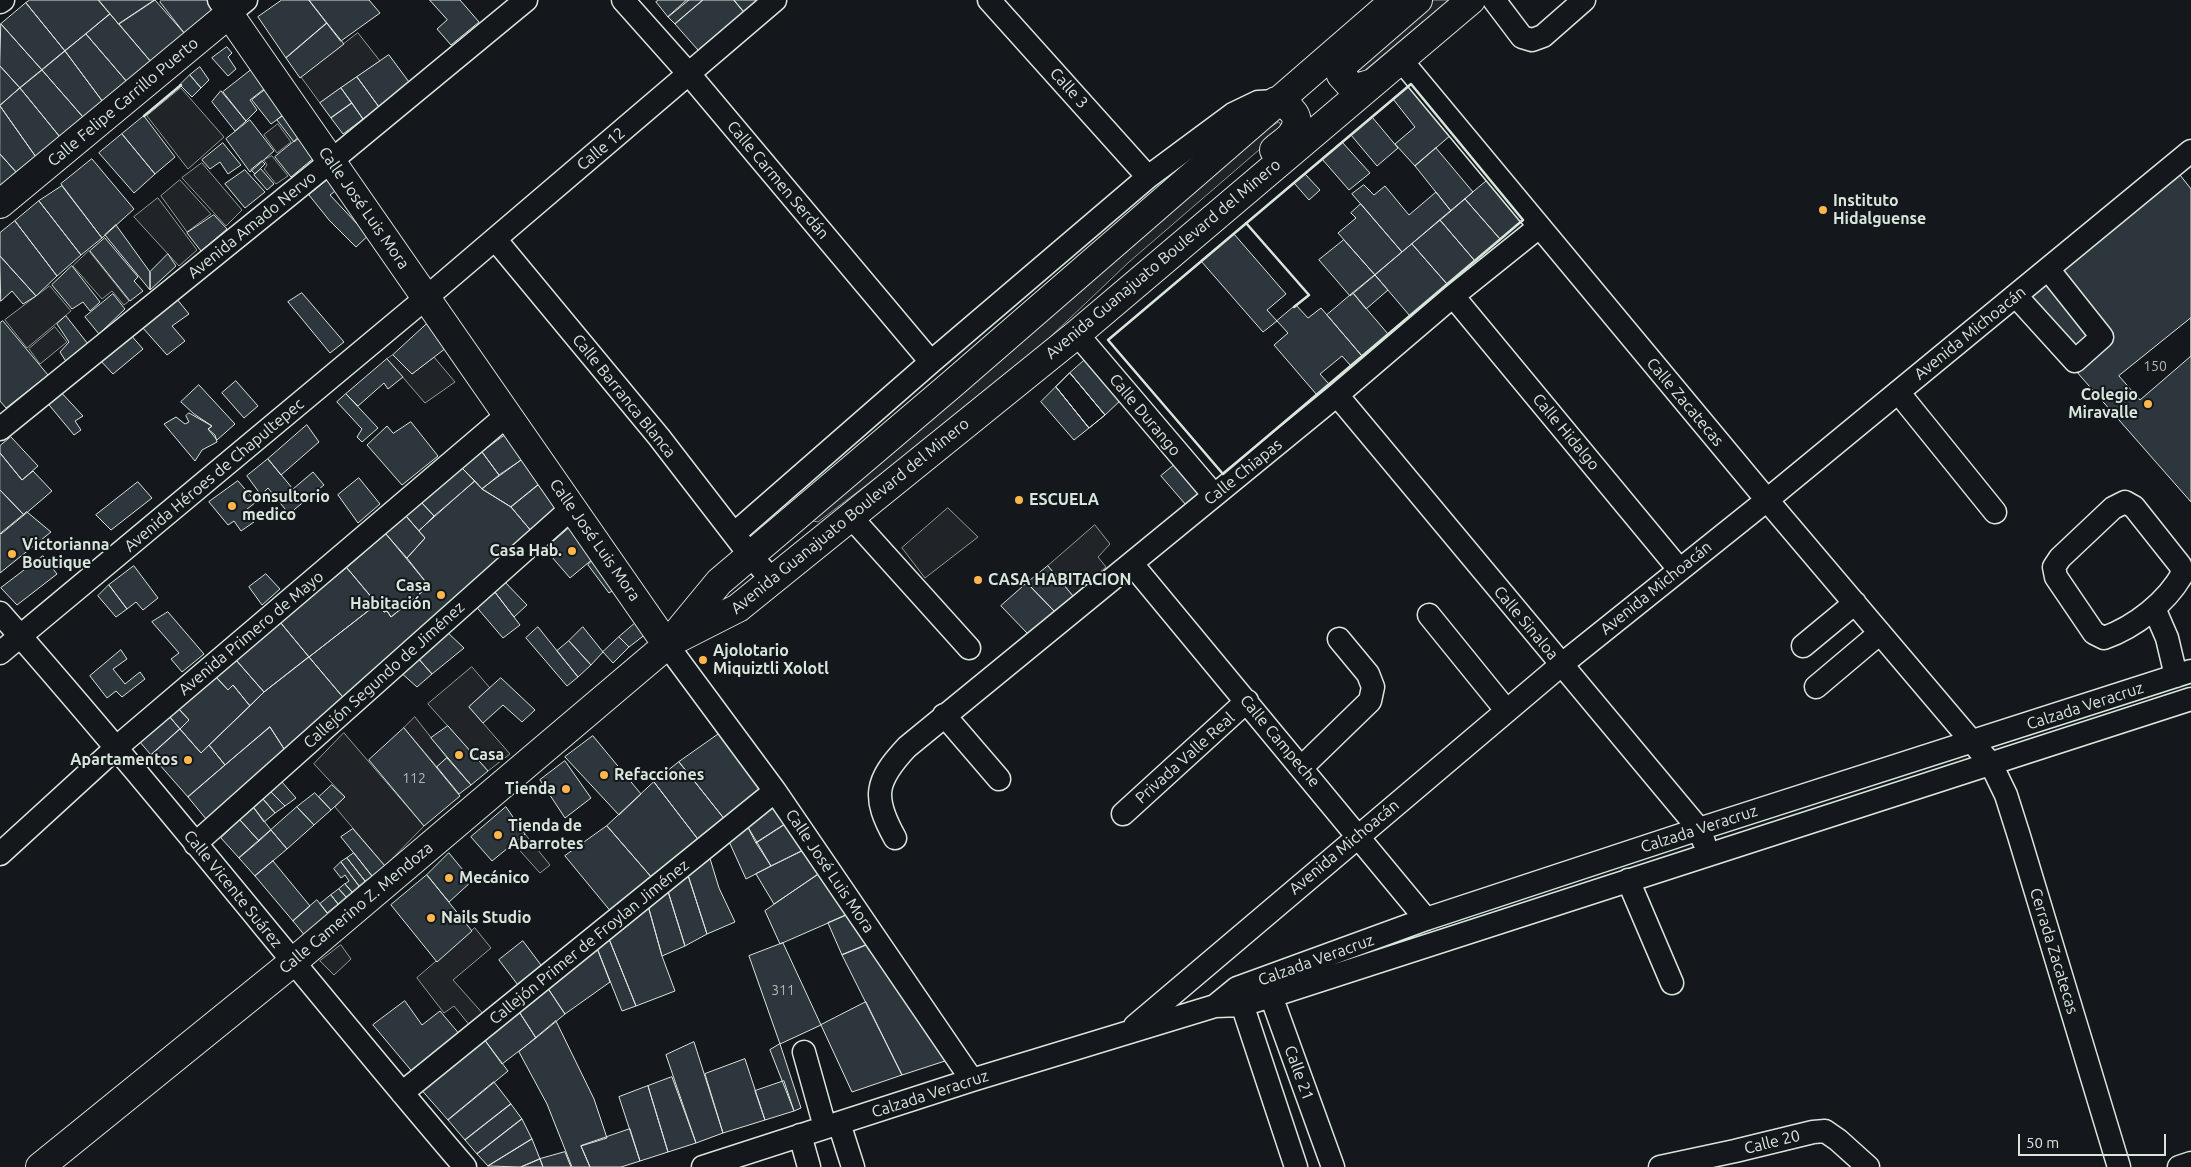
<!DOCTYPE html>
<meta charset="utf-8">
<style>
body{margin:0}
#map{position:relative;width:2191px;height:1167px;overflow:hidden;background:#14181c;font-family:Ubuntu,sans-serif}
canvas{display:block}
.scale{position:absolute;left:2018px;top:1134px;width:148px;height:22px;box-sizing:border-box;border:2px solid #d8e6dc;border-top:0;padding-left:6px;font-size:15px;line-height:18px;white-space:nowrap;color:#d8e6dc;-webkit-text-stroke:4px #14181c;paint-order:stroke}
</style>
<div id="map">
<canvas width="2191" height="1167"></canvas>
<div class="scale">50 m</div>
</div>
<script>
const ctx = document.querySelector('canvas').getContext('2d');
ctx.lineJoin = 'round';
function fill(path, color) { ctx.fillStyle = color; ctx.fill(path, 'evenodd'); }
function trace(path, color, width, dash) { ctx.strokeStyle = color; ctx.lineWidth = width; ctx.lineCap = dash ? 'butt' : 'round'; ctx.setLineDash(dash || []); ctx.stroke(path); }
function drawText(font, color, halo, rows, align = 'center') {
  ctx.font = font + ' Ubuntu,sans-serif'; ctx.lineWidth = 4; ctx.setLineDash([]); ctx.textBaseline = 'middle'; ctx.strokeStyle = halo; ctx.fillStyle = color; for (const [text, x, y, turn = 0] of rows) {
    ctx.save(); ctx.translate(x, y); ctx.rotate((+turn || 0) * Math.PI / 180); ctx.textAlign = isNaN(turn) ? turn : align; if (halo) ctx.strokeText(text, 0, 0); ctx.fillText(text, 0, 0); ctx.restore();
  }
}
const green = new Path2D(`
 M1431,0H1449L1364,71L1358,72L1355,70L1356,65Z
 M358,33L380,61L320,103L301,77Z
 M181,88L224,137L188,169L147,116Z
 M1279,122L1282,127L1267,143L1129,262L1027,359L957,416L818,522L813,521V517L1260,134Z
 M278,124L291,142L277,153L264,135Z
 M272,156L288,176L276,184L264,169L267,165L264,160Z
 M202,163L242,210L226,226L182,178Z
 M180,180L211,214L187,232L161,196Z
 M158,198L197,250L179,266L134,217Z
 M89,251L129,301L124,305L112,291L102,299L73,266Z
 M50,286L71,311L27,348L5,320Z
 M55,327L67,342L40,364L29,349Z
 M393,355L412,374L434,357L455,382L425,403L387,359Z
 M948,508L978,537L925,578L902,548Z
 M1095,525L1110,544L1098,557L1106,567L1073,596L1048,566Z
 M472,667L490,688L469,707L510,754L488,771L428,704Z
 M415,717L447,758L437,767L404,728Z
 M344,733L424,826L385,866L335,807L345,797L314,764Z
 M525,834L550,865L540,873L513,843Z
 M475,928L491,948L453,980L485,1016L471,1027L454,1006L444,1013L417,978Z
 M341,945L351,959L334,975L320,961Z`);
fill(green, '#202428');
trace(green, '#939e99', 1);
const building = new Path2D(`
 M30,0H98L110,14L65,51L26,3Z
 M99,0H155L119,24Z
 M155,0L185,34L152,63L119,24Z
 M162,0H215L219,5L185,34L160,2Z
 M282,0H309L327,23L286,58L258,17Z
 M309,0H369L380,13L341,41Z
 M430,0H460L479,22L451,45L437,29L447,20Z
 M659,0H689L668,17L656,2Z
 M687,0H703L675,24L668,17Z
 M703,0H734L744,12L698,50L675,24Z
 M734,0H755L757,3L744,12Z
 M26,3L65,51L42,70L1,24Z
 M110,14L152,63L128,83L86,34Z
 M327,23L344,44L300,78L286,58Z
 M1,24L42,70L20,88L0,66Z
 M86,34L128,83L103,102L65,51Z
 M227,47L232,53L228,57L236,69L228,76L212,58Z
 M65,51L103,102L83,117L42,70Z
 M389,55L409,82L379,107L357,77Z
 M260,63L273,82L250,100L257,110L246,121L223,92Z
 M0,66L20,88L0,105Z
 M200,67L209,80L201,88L190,75Z
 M42,70L83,117L60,137L20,88Z
 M190,75L201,88L192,97L180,85Z
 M357,77L379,107L363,119L341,88Z
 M274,83L293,108L271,124L252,100Z
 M1411,84L1452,134L1415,166L1395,144L1415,127L1393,99Z
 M20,88L60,137L36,157L0,106Z
 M341,88L352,103L331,118L320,103Z
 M221,91L246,121L235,131L212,102Z
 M352,103L363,119L343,134L331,118Z
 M0,106L36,157L16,172L0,154Z
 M293,108L307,131L294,142L277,120Z
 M144,116L175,157L155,174L122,134Z
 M1372,117L1398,148L1377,166L1351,135Z
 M250,120L274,151L250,172L226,139Z
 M307,131L322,151L291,177L275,157Z
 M122,134L155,174L134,193L99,153Z
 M1342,142L1370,173L1349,190L1322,159Z
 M223,143L241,165L228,174L220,162L210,169L202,160Z
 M1436,148L1473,192L1451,211L1415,166Z
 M0,154L16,172L0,186Z
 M92,159L134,209L102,238L61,184Z
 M262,161L265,164L255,174L251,170Z
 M261,169L274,184L267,190L254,175Z
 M245,170L265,192L245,208L225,184Z
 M1305,174L1320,190L1309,200L1294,183Z
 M2180,175L2191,189V502L2018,305Z
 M331,177L339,188L330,195L360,227L366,222L373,231L356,247L329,220L309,195Z
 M1489,179L1523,220L1500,239L1465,199Z
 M1364,185L1374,195L1385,186L1409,215L1436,192L1451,211L1402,252L1352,194Z
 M62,186L102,238L81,255L39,201Z
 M1465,199L1500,239L1475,261L1440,220Z
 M39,201L81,255L57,276L15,221Z
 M1361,204L1402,252L1375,275L1338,233L1356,218L1351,213Z
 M214,215L227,229L201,251L187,233Z
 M1440,220L1475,261L1447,284L1412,244Z
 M15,221L57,276L36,296L0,256V233Z
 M116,225L150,272V290L105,235Z
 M1234,234L1286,294L1267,310L1277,321L1263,332L1201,261Z
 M105,238L138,277L134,281L143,291L130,301L90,251Z
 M1344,240L1375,275L1350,296L1319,260Z
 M1412,244L1447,284L1410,316L1375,275Z
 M168,254L176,266L150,290V272Z
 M0,256L36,296L23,304L12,291L1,301Z
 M72,266L100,302L90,311L83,302L72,309L52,285Z
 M1375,275L1388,290L1366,309L1353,293Z
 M302,293L344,342L330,353L288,302Z
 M1353,293L1388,334L1362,356L1327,315Z
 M113,294L125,309L99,334L85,317Z
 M176,298L189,314L172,326L185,341L167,355L142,327Z
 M1296,305L1308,318L1321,308L1362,356L1351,366L1342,356L1320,374L1329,384L1317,395L1274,345L1288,333L1277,321Z
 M66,316L88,344L67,363L60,352L69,342L57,324Z
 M2191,318V356L2140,400L2119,376Z
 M3,321L48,375L6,408L0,401V323Z
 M429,322L446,348L412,374L393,355Z
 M130,334L143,349L113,374L99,359Z
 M1087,358L1122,399L1105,415L1070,373Z
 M387,359L403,377L388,389L384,383L358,406L346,394Z
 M1070,373L1105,415L1089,428L1056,387Z
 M1070,373L1105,415L1089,428L1056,387Z
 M236,381L258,406L244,418L222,393Z
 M199,385L235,424L217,440L208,429L212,426L194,414L181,402Z
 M1056,387L1089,428L1074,440L1041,402Z
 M58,389L83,416L75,421L81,430L74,435L45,400Z
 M346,394L378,428L362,442L357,437L362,429L337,402Z
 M189,413L212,426L208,429L215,435L217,442L202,450L195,461L164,424L176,417L185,424L189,422L186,416Z
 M411,422L438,456L402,485L367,445L387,426L393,433Z
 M307,425L319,442L281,475L268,459Z
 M512,430L530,454L499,475L482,452Z
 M11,437L38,466L22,480L0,453V446Z
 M482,452L499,475L482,489L462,468Z
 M0,453L22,480L33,471L52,491L24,515L0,490Z
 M530,454L548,477L511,507L482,489Z
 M268,459L293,489L313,472L324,485L289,514L268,488L261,495L247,476Z
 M1179,461L1203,490L1186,505L1161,476Z
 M462,468L475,481L434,516L422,503Z
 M548,477L566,502L532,532L511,507Z
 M359,478L380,504L358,523L338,495Z
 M238,481L256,502L246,510L254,522L241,531L234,521L228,525L209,502Z
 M475,481L482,489L511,507L532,532L347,702L309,657L377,604L384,612L387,611L391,617L429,586L407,558L425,538L419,531Z
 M138,482L152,498L111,530L96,515Z
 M0,490L24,515L1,534L0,533Z
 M422,503L434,516L419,531L406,516Z
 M27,512L51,532L0,573V534Z
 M406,516L425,538L407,558L386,534Z
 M576,522L600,553L570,578L545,549Z
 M386,534L429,586L391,617L387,611L384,612L347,568Z
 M600,553L621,585L609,593L588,565Z
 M43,556L57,574L17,605L1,588Z
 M134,566L158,598L143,610L136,602L127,609L109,585Z
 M1048,566L1073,596L1055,612L1027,583Z
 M347,568L377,604L309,657L280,622Z
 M266,574L280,589L262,605L249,587Z
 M501,578L527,605L514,617L491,587Z
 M1027,583L1055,612L1028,634L1001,606Z
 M109,585L127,609L116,617L98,596Z
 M491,587L520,625L503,638L473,603Z
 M168,612L204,654L182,672L171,659L179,653L152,622Z
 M646,614L655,627L629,647L619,637Z
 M280,622L309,657L264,692L236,660Z
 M538,627L578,677L567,686L526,638Z
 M583,627L603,652L591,665L569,641Z
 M446,631L464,648L432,674L417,657Z
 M619,637L629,647L613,663L603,652Z
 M569,641L591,665L578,677L557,651Z
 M121,650L127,659L113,669L125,684L140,672L145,679L122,697L116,691L107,698L90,676Z
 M309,657L347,702L288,755L270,727L225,765L209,745L264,692Z
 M417,657L432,674L417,687L399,671Z
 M236,660L264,692L250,706L233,685L228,690L216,677Z
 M216,677L228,690L233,685L250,706L201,753L180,729L189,720L178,708Z
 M501,678L535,710L522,722L503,705L483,723L469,707Z
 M178,708L189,720L180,729L169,716Z
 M169,716L180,729L151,755L139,741Z
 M448,726L488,771L471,785L431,738Z
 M270,727L288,755L211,825L188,797Z
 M404,728L460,796L424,826L369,760Z
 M180,729L201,753L209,745L225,765L188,797L151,755Z
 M723,731L766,793L726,821L679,762Z
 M593,736L641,794L619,815L565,757Z
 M447,758L471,785L459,794L437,767Z
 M565,761L591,798L565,818L540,780Z
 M679,762L726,821L700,842L654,782Z
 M282,782L296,798L285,806L271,792Z
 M654,782L700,842L653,879L607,826Z
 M332,785L345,797L331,810L319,797Z
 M271,792L285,806L275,813L263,799Z
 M315,793L331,810L314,825L297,807Z
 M775,798L790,821L756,843L745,822Z
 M263,799L275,813L264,822L254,808Z
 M297,807L314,825L287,849L271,830Z
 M506,807L525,834L492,861L471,837Z
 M254,808L271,830L259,841L240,820Z
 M240,820L259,841L239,858L221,838Z
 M790,821L808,848L771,866L756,843Z
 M745,822L771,866L746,879L727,837Z
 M607,826L653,879L612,913L565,856Z
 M353,829L385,866L372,876L341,837Z
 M271,830L287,849L255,876L239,858Z
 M808,848L823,871L774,904L756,874Z
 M708,852L719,888L735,922L707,934L686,869Z
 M354,853L372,876L365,881L347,858Z
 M449,853L472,881L449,902L427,875Z
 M347,858L365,881L359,886L341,862Z
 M273,861L310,906L293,921L255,876Z
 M341,862L359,886L352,892L345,884L349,881L345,875L341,878L334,869Z
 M686,869L707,934L685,946L666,885Z
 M823,871L851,913L780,944L765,911Z
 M427,875L472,931L437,962L391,905Z
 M345,884L352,892L346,897L339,889Z
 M666,885L685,946L662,956L647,902Z
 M339,889L346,897L338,904L331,895Z
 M331,895L338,904L327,913L320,904Z
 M317,900L330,916L306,937L293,921Z
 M647,902L662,956L675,991L636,1006L607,934Z
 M851,913L871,943L842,955L828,923Z
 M607,934L636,1006L622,1011L595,943Z
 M523,941L544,969L521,989L499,960Z
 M595,943L610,982L565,1014L545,984Z
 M783,943L821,1025L780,1044L749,956Z
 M871,943L948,1060L902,1075L842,955Z
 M545,984L565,1014L536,1038L516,1007Z
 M405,1001L422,1025L440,1011L461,1036L415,1075L373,1025Z
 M866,1002L902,1075L852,1092L821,1025Z
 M516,1007L536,1038L502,1064L481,1035Z
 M556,1021L594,1099L607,1138L581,1146L590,1167H572L547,1104L519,1052Z
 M481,1035L508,1071L448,1120L418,1086Z
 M694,1042L723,1133L696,1143L666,1055Z
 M780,1044L801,1108L794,1111L770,1050Z
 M745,1059L765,1120L723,1133L705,1074Z
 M672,1077L696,1143L668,1152L648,1086Z
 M784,1081L794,1111L765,1120L755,1091Z
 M494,1082L511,1104L465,1140L448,1120Z
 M648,1086L668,1152L640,1161L619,1097Z
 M511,1104L522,1119L477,1154L465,1140Z
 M522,1119L532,1139L488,1166L477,1154Z
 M630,1129L640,1161L621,1167H590L581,1146Z
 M532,1139L540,1159L521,1167L488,1166Z
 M565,1152L571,1167H543L540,1159Z
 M540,1159L543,1167H521Z`);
fill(building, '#2c363c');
trace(building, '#d8e6dc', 1);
const minor = new Path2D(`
 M219,0L229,14L246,0
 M623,0L689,74L931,362
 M989,0L1148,177
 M1494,0L1522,37L1532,40L1543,36L1584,0
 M0,2L3,0
 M1401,60L1767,500L1991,764L2006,795L2019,836L2119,1167
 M495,239L659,437L750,555L772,580
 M1453,296L1679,569
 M2016,296L2075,361L2102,337L2048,269
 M1077,334L1214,495
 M1898,392L1995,512
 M1337,395L1699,829L1704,842
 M0,429L331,161L526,0
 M2125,502L2134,507L2180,565L2183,573C2167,602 2135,627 2104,638L2094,633L2056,577L2054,567L2060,558L2113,508Z
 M850,516L969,648
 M734,534L931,362L1148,177L1233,114L1258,102L1276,101
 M1132,564L1426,919
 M2154,608L2167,638L2176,676
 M0,613C160,794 308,984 465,1167
 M1429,615L1506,710
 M667,645L775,791L972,1080
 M1803,646L1855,603
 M0,653L427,297L775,0
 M1816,687L1880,633
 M944,715L999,779
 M1302,767L1370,701L1373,687L1368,674L1339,639
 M1123,814L1247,701
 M895,838C872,797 875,781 907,747L1337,395L1453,296L1539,227
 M195,844L573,507
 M0,854L117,747L506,416
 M1628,880L1672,983
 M1266,982L1333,1167
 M1238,992L1296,1167
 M1215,1006L1237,988L1426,919L1699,829L2191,671
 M1135,1026L1561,665L1767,500L2191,151
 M804,1052L825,1127
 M402,1093L775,791
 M839,1123L853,1167
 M800,1135L809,1167
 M703,1167L972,1080L1215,1006L1242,1005L1287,991L2191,699
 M1660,1167L1735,1151L1813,1132L1825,1131L1838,1140L1868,1167
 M2179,1167L2191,1163`);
const major = new Path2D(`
 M1373,83L1360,87L1351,86L1341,75L1343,65L1418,0
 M1274,150C1279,145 1288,140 1292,134C1304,118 1291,106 1276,101
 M0,204L229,14C375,224 521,435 667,645
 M677,639L738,608L1077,334L1471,0
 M40,1167L293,962L667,645L719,582L951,385L1395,0`);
trace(minor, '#d8e6dc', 25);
trace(major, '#d8e6dc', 30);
trace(minor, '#14181c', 22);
trace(major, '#14181c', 28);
trace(new Path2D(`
 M1411,84L1523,220L1223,474L1108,340Z
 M144,116L181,85
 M1246,223L1309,295L1294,307`), '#d8e6dc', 2.5);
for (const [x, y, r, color] of [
 [1823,210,5,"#ffb74d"],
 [2148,404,5,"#ffb74d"],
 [1019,500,5,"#ffb74d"],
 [232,506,5,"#ffb74d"],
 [572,551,5,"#ffb74d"],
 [12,554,5,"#ffb74d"],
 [978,580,5,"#ffb74d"],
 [441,595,5,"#ffb74d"],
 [703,660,5,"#ffb74d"],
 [459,755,5,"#ffb74d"],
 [188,760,5,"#ffb74d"],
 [604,775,5,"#ffb74d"],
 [566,789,5,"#ffb74d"],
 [498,835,5,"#ffb74d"],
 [449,878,5,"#ffb74d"],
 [431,918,5,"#ffb74d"]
]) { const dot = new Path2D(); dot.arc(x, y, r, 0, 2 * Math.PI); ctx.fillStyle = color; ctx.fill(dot); trace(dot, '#14181c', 2); }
drawText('14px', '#adbab4', null, [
 ["150",2155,366],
 ["112",414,778],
 ["311",783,990]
]);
drawText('16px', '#d8e6dc', '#14181c', [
 ["Calle 3",1069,88,48],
 ["Calle Felipe Carrillo Puerto",123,102,-40],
 ["Calle 12",601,149,-40],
 ["Calle Carmen Serdán",778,180,50],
 ["Calle José Luis Mora",364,208,55],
 ["Avenida Amado Nervo",252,225,-39],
 ["Avenida Guanajuato Boulevard del Minero",1163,259,-40],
 ["Avenida Michoacán",1970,333,-39],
 ["Calle Barranca Blanca",624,396,51],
 ["Calle Zacatecas",1685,402,50],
 ["Calle Durango",1145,415,50],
 ["Calle Hidalgo",1566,432,50],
 ["Calle Chiapas",1243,472,-39],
 ["Avenida Héroes de Chapultepec",214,475,-40],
 ["Avenida Guanajuato Boulevard del Minero",850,516,-39],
 ["Calle José Luis Mora",595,540,55],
 ["Avenida Michoacán",1656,588,-39],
 ["Calle Sinaloa",1526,623,50],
 ["Avenida Primero de Mayo",251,633,-40],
 ["Callejón Segundo de Jiménez",384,675,-42],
 ["Calzada Veracruz",2085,706,-18],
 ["Calle Campeche",1280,741,50],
 ["Privada Valle Real",1185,758,-42],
 ["Calzada Veracruz",1699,829,-18],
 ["Avenida Michoacán",1344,847,-40],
 ["Calle José Luis Mora",830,871,56],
 ["Calle Vicente Suárez",233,889,51],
 ["Calle Camerino Z. Mendoza",356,908,-40],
 ["Callejón Primer de Froylan Jiménez",589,942,-39],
 ["Cerrada Zacatecas",2054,951,73],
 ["Calzada Veracruz",1316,960,-20],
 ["Calle 21",1299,1073,70],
 ["Calzada Veracruz",930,1094,-18],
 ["Calle 20",1772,1142,-14]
]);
drawText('bold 16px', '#d8e6dc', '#14181c', [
 ["Instituto",1833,201],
 ["Hidalguense",1833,219],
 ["Colegio",2138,395,"right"],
 ["Miravalle",2138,413,"right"],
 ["Consultorio",242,497],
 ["medico",242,515],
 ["ESCUELA",1029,500],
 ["Victorianna",22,545],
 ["Boutique",22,563],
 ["Casa Hab.",562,551,"right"],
 ["CASA HABITACION",988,580],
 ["Casa",431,586,"right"],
 ["Habitación",431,604,"right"],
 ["Ajolotario",713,651],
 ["Miquiztli Xolotl",713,669],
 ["Casa",469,755],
 ["Apartamentos",178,760,"right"],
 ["Refacciones",614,775],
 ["Tienda",556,789,"right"],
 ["Tienda de",508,826],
 ["Abarrotes",508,844],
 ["Mecánico",459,878],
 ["Nails Studio",441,918]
], 'left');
</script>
